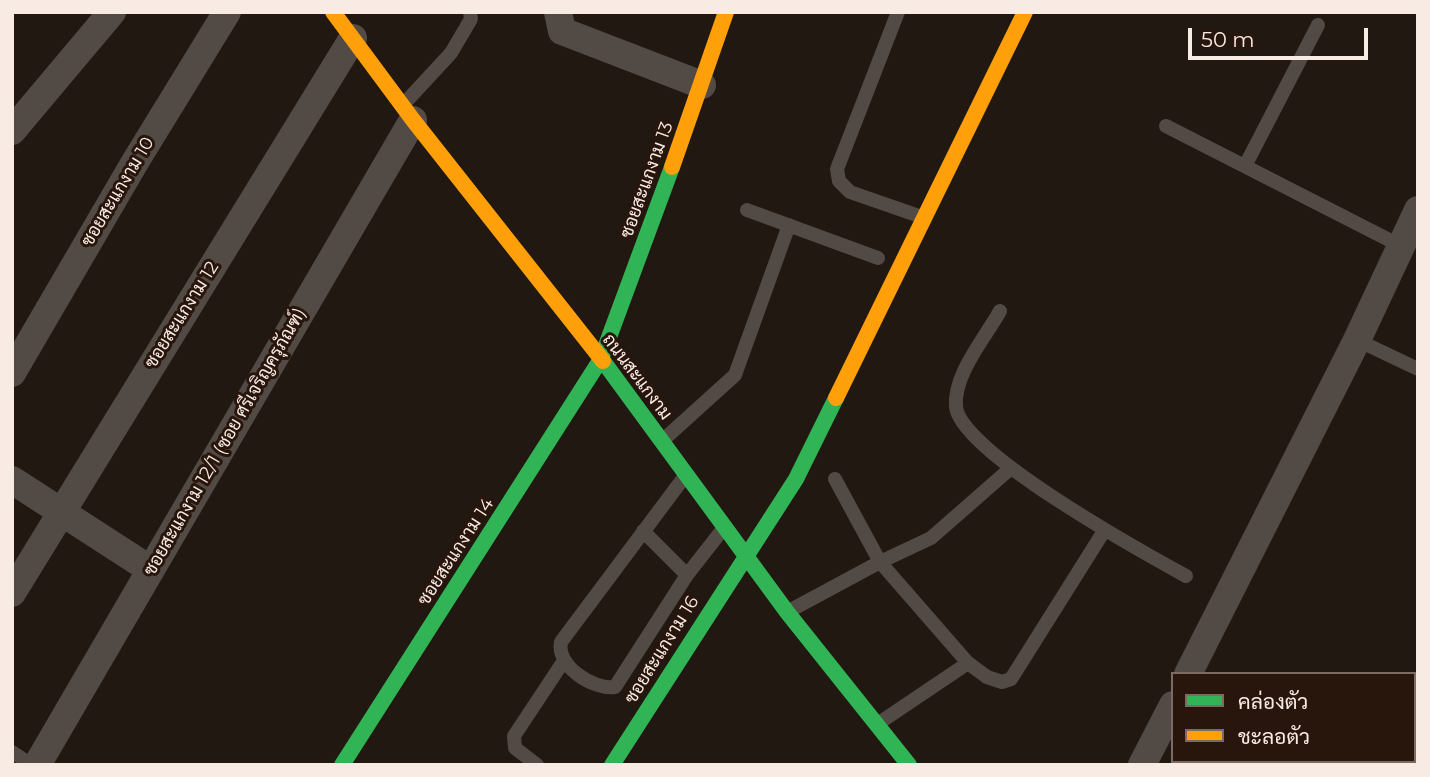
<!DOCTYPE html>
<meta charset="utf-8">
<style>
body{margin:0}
#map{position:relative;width:1430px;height:777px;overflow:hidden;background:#221812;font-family:Montserrat,Sarabun,sans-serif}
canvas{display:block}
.frame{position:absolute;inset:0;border:14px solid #f8ebe4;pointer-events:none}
.legend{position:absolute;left:1171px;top:672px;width:245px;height:91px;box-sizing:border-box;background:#28160c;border:2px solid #7b6b62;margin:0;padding:9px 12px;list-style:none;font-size:21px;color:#f8ebe4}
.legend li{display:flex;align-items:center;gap:14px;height:35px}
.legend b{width:35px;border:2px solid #7b6b62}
.scale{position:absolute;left:1188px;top:28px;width:180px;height:32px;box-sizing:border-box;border:4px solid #f8ebe4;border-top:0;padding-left:9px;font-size:21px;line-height:24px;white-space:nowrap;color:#f8ebe4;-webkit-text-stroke:5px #28160c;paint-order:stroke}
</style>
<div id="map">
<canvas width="1430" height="777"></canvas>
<div class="frame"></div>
<ul class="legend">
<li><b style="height:9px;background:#30b455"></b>คล่องตัว</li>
<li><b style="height:9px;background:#ff9f0a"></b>ชะลอตัว</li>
</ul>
<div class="scale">50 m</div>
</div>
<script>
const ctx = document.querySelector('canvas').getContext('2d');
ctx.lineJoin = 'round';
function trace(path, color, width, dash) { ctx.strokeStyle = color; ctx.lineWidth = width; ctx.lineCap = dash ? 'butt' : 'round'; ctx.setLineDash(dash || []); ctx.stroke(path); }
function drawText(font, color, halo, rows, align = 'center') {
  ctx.font = font + ' Montserrat,Sarabun,sans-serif'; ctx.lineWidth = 6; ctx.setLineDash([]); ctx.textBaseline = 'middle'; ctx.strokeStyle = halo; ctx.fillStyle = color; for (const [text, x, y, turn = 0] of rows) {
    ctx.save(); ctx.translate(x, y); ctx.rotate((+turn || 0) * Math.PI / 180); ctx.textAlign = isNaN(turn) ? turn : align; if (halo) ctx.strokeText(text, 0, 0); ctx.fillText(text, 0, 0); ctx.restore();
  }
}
trace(new Path2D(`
 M898,12L837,169L839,181L850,192L922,217
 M402,106L451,53L471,19L470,12
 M1166,126L1401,246
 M1245,166L1318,25
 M747,210L878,258
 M1000,311C985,338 953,375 956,407C961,452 1144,553 1186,576
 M1357,340L1418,369
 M662,441L735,375L789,225
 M685,476L561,642C556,666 593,690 615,687L687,575L723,529
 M835,479L880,562L968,663L987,677L1002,682L1011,679L1104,531
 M643,531L687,575
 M789,611L880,562L931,538L1011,468
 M879,723L968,663
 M12,752L32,765
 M537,765L515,748L514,736L563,662
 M1334,765L1336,761`), '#524a44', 14);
trace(new Path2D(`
 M558,12L562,31L702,85
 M12,131L112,12
 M12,373L135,162L227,12
 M12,480L151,570
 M12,593L353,38
 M1188,674L1357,340L1418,210
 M37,765L413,120
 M1142,765L1173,705`), '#524a44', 28);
trace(new Path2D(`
 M603,361L787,612L909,765
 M342,765L601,359L672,167
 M612,765L796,479L836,398`), '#30b455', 16);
trace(new Path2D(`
 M333,12L413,120L603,361
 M672,167L726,12
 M836,398L1025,12`), '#ff9f0a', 16);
drawText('18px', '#f8ebe4', '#28160c', [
 ["ซอยสะแกงาม 13",647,180,-70],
 ["ซอยสะแกงาม 10",118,192,-59],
 ["ซอยสะแกงาม 12",182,315,-58],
 ["ถนนสะแกงาม",637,377,53],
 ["ซอยสะแกงาม 12/1 (ซอย ศรีเจริญครุภัณฑ์)",225,442,-60],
 ["ซอยสะแกงาม 14",456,552,-57],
 ["ซอยสะแกงาม 16",662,650,-58]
]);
</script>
